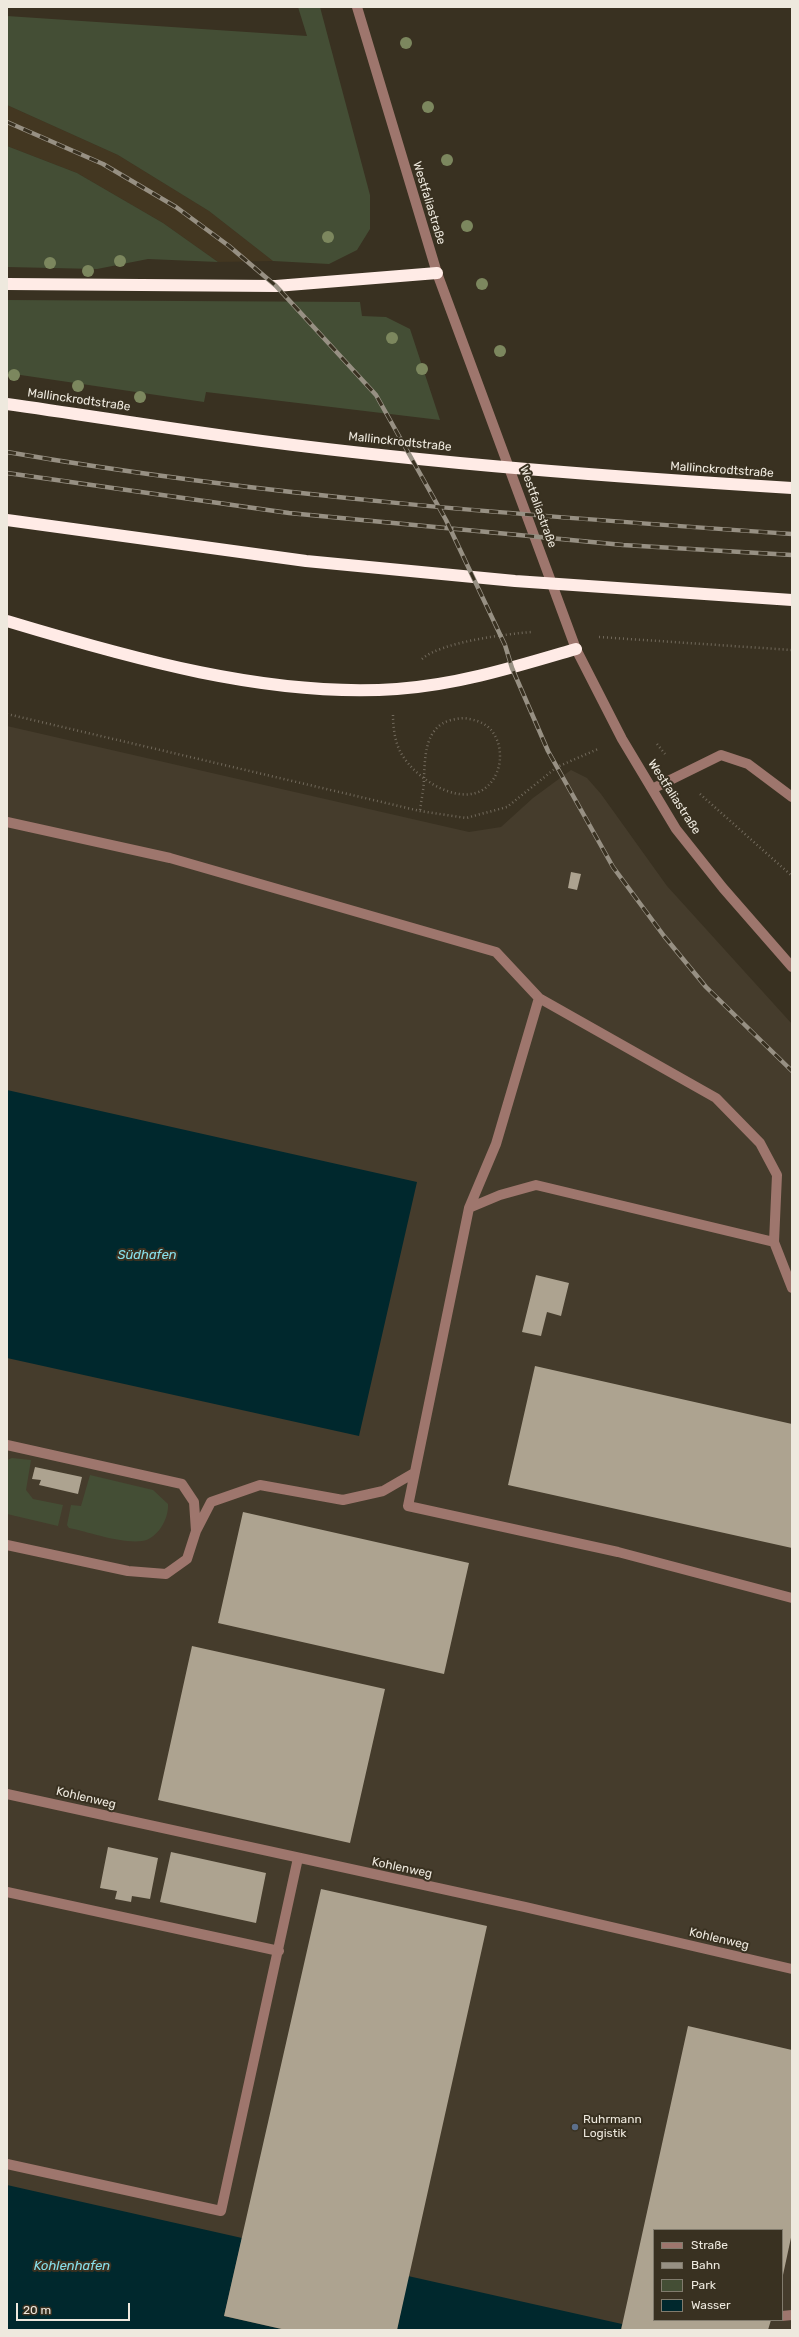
<!DOCTYPE html>
<meta charset="utf-8">
<style>
body{margin:0}
#map{position:relative;width:799px;height:2337px;overflow:hidden;background:#393121;font-family:Rubik,sans-serif}
canvas{display:block}
.frame{position:absolute;inset:0;border:8px solid #eee9de;pointer-events:none}
.legend{position:absolute;left:653px;top:2229px;width:130px;height:92px;box-sizing:border-box;background:#393121;border:1px solid #817b6d;margin:0;padding:5px 7px;list-style:none;font-size:12px;color:#eee9de}
.legend li{display:flex;align-items:center;gap:8px;height:20px}
.legend b{width:20px;border:1px solid #817b6d}
.scale{position:absolute;left:16px;top:2303px;width:114px;height:18px;box-sizing:border-box;border:2px solid #eee9de;border-top:0;padding-left:5px;font-size:12px;line-height:14px;white-space:nowrap;color:#eee9de;-webkit-text-stroke:3px #393121;paint-order:stroke}
</style>
<div id="map">
<canvas width="799" height="2337"></canvas>
<div class="frame"></div>
<ul class="legend">
<li><b style="height:5px;background:#9e766d"></b>Straße</li>
<li><b style="height:5px;background:#979083"></b>Bahn</li>
<li><b style="height:11px;background:#444e35"></b>Park</li>
<li><b style="height:11px;background:#00282d"></b>Wasser</li>
</ul>
<div class="scale">20 m</div>
</div>
<script>
const ctx = document.querySelector('canvas').getContext('2d');
ctx.lineJoin = 'round';
function fill(path, color) { ctx.fillStyle = color; ctx.fill(path, 'evenodd'); }
function trace(path, color, width, dash) { ctx.strokeStyle = color; ctx.lineWidth = width; ctx.lineCap = dash ? 'butt' : 'round'; ctx.setLineDash(dash || []); ctx.stroke(path); }
function drawText(font, color, halo, rows, align = 'center') {
  ctx.font = font + ' Rubik,sans-serif'; ctx.lineWidth = 4; ctx.setLineDash([]); ctx.textBaseline = 'middle'; ctx.strokeStyle = halo; ctx.fillStyle = color; for (const [text, x, y, turn = 0] of rows) {
    ctx.save(); ctx.translate(x, y); ctx.rotate((+turn || 0) * Math.PI / 180); ctx.textAlign = isNaN(turn) ? turn : align; if (halo) ctx.strokeText(text, 0, 0); ctx.fillText(text, 0, 0); ctx.restore();
  }
}
fill(new Path2D(`
 M7,726L469,832L501,827L533,798L571,770L587,778L601,794L667,886L792,1024V2330H7ZM654,2230H782V2320H654Z`), '#453c2c');
fill(new Path2D(`
 M7,105L118,155L209,211L273,261L218,262L163,223L77,173L7,146Z`), '#433721');
fill(new Path2D(`
 M298,7H320L370,195V229L357,250L329,264L273,261L209,211L118,155L7,105V16L307,36Z
 M7,146L77,173L163,223L218,262L148,259L97,269L7,267Z
 M7,300L360,302L362,316L386,317L410,329L440,420L206,392L204,402L7,373Z
 M12,1458L31,1460L26,1490L33,1499L63,1505L58,1526L7,1514V1460Z
 M90,1475L153,1490L168,1504C169,1518 158,1539 142,1541C122,1544 89,1532 69,1528L67,1525L71,1505L81,1506Z`), '#444e35');
fill(new Path2D(`
 M7,1090L417,1182L359,1436L7,1358Z
 M7,2185L242,2238L224,2316L286,2330H7Z
 M408,2276L622,2324L621,2330H397Z`), '#00282d');
fill(new Path2D(`
 M571,872L581,874L577,890L568,888Z
 M536,1275L569,1283L561,1316L547,1312L541,1336L522,1332Z
 M535,1366L792,1424V1548L508,1485Z
 M35,1467L82,1477L78,1494L39,1485L41,1480L32,1479Z
 M243,1512L469,1563L444,1674L218,1623Z
 M192,1646L385,1689L350,1843L158,1800Z
 M108,1847L158,1858L150,1899L132,1896L131,1902L115,1899L117,1891L100,1888Z
 M171,1852L266,1873L256,1923L160,1902Z
 M321,1889L487,1926L397,2330H286L224,2316Z
 M688,2026L792,2050V2233L783,2275L782,2230H654V2320H771L768,2330H621Z`), '#ada390');
trace(new Path2D(`
 M599,637L792,650
 M422,659C441,642 506,634 532,632
 M7,714L420,811L466,818L507,807L557,767L598,749
 M393,715C393,727 395,743 401,753C418,784 478,818 497,772C501,763 501,749 497,740C492,727 482,721 469,719C463,717 457,719 451,720C425,727 425,756 424,778C424,789 421,801 420,811
 M657,744L665,754
 M700,794L792,876`), '#726a5c', 2.5, [1, 3]);
trace(new Path2D(`
 M357,7L437,273L576,649L622,739L676,829L723,888L792,967
 M652,789L721,755L748,764L792,797
 M7,822L170,858L496,952L539,998L716,1098L760,1143L777,1175L774,1242L792,1288
 M469,1208L496,1144L539,998
 M774,1242L536,1185L500,1195L469,1208L408,1506L618,1552L792,1598
 M7,1445L182,1484L194,1502L196,1531L187,1559L166,1574L128,1571L7,1545
 M196,1531L211,1502L260,1485L343,1500L383,1491L414,1473
 M7,1794L525,1907L792,1969
 M7,1892L279,1951
 M7,2164L221,2211L298,1858
 M782,2316L792,2315`), '#9e766d', 10);
trace(new Path2D(`
 M7,284L276,286L437,273
 M7,404C92,416 177,430 262,441C438,464 615,477 792,488
 M7,520L306,561L515,581L792,600
 M7,621C130,658 269,698 397,689C458,685 518,666 576,649`), '#ffebe6', 12);
const rail = new Path2D(`
 M7,122L103,164L176,207L229,246L276,286L376,395L446,520L505,645L512,668L548,751L613,867L664,936L706,987L792,1071
 M7,452C266,497 530,516 792,534
 M7,473L289,513L623,545L792,555`);
trace(rail, '#979083', 4.5);
trace(rail, '#393121', 3, [9]);
ctx.fillStyle = '#7c875e';
for (const [x, y] of [
 [406,43],
 [428,107],
 [447,160],
 [467,226],
 [328,237],
 [120,261],
 [50,263],
 [88,271],
 [482,284],
 [392,338],
 [500,351],
 [422,369],
 [14,375],
 [78,386],
 [140,397]
]) { ctx.beginPath(); ctx.arc(x, y, 6, 0, 2 * Math.PI); ctx.fill(); }
for (const [x, y, r, color] of [
 [575,2127,4,"#5c6f8a"]
]) { const dot = new Path2D(); dot.arc(x, y, r, 0, 2 * Math.PI); ctx.fillStyle = color; ctx.fill(dot); trace(dot, '#393121', 1.5); }
drawText('12px', '#eee9de', '#393121', [
 ["Westfaliastraße",429,203,73],
 ["Mallinckrodtstraße",79,400,8],
 ["Mallinckrodtstraße",400,442,6],
 ["Mallinckrodtstraße",722,470,4],
 ["Westfaliastraße",538,507,70],
 ["Westfaliastraße",674,797,57],
 ["Kohlenweg",86,1798,13],
 ["Kohlenweg",402,1868,12],
 ["Kohlenweg",719,1939,13]
]);
drawText('12px', '#eee9de', '#393121', [
 ["Ruhrmann",583,2120],
 ["Logistik",583,2134]
], 'left');
drawText('italic 13px', '#88e0eb', '#393121', [
 ["Südhafen",147,1255],
 ["Kohlenhafen",72,2266]
]);
</script>
